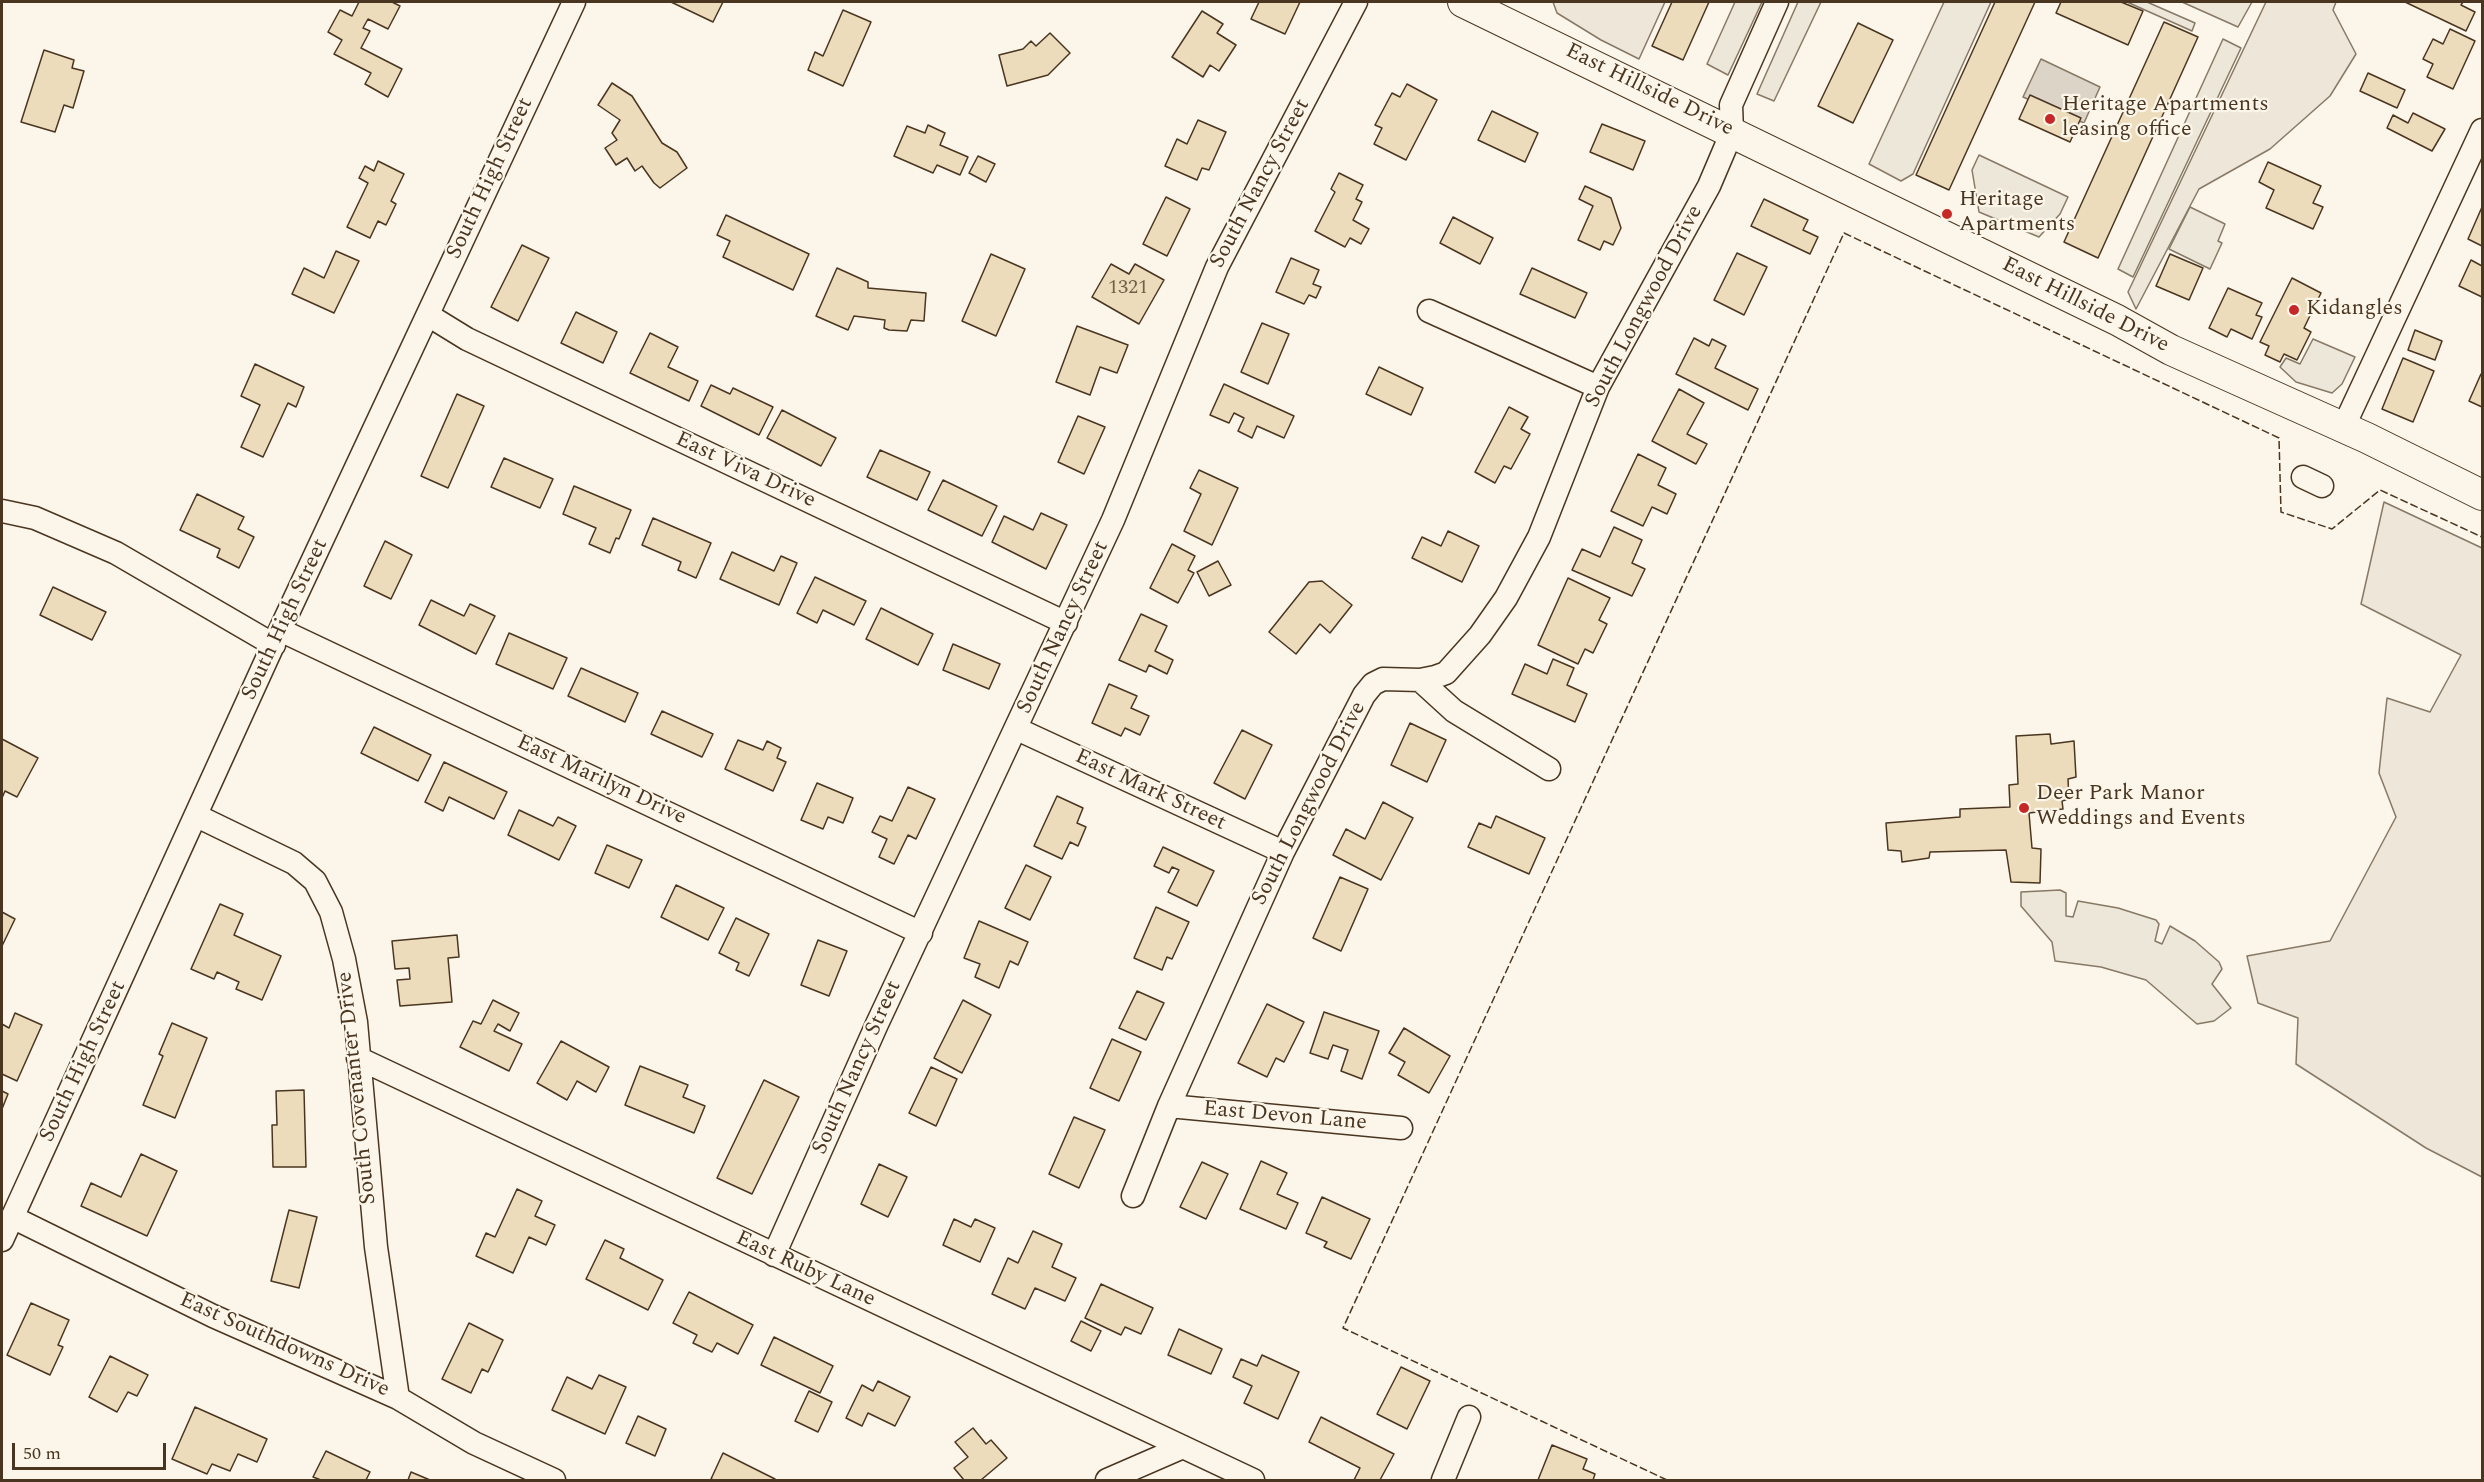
<!DOCTYPE html>
<style>
body{margin:0}
#map{position:relative;width:2484px;height:1482px;overflow:hidden;background:#fbf6e9;font-family:Spectral,serif}
canvas{display:block}
.frame{position:absolute;inset:0;border:3px solid #4a3520;pointer-events:none}
.scale{position:absolute;left:12px;top:1443px;width:154px;height:27px;box-sizing:border-box;border:3px solid #4a3520;border-top:0;padding-left:8px;font-size:18px;line-height:21px;white-space:nowrap;color:#4a3520;-webkit-text-stroke:4px #fbf6e9;paint-order:stroke}
</style>
<div id="map">
<canvas width="2484" height="1482"></canvas>
<div class="frame"></div>
<div class="scale">50 m</div>
</div>
<script>
const ctx = document.querySelector('canvas').getContext('2d');
ctx.lineJoin = 'round';
function fill(path, color) { ctx.fillStyle = color; ctx.fill(path, 'evenodd'); }
function trace(path, color, width, dash) { ctx.strokeStyle = color; ctx.lineWidth = width; ctx.lineCap = dash ? 'butt' : 'round'; ctx.setLineDash(dash || []); ctx.stroke(path); }
function drawText(font, color, halo, rows, align = 'center') {
  ctx.font = font + ' Spectral,serif'; ctx.lineWidth = 4.5; ctx.setLineDash([]); ctx.textBaseline = 'middle'; ctx.strokeStyle = halo; ctx.fillStyle = color; for (const [text, x, y, turn = 0] of rows) {
    ctx.save(); ctx.translate(x, y); ctx.rotate((+turn || 0) * Math.PI / 180); ctx.textAlign = isNaN(turn) ? turn : align; if (halo) ctx.strokeText(text, 0, 0); ctx.fillText(text, 0, 0); ctx.restore();
  }
}
const green = new Path2D(`
 M1553,2H1665L1639,59L1601,40L1557,13Z
 M2266,2H2336L2333,10L2356,54L2330,96L2270,149L2199,189L2136,309L2128,292Z
 M2384,502L2482,548V1177L2426,1148L2296,1064L2298,1018L2258,1003L2247,956L2330,941L2396,817L2379,773L2387,698L2430,712L2461,655L2361,604Z`);
fill(green, '#ede6d9');
trace(green, '#887966', 1.5);
const parking = new Path2D(`
 M1735,2H1762L1728,75L1707,64Z
 M1798,2H1821L1774,101L1757,94Z
 M1944,2H1991L1913,174L1901,181L1869,164Z
 M2127,2H2147L2195,23L2192,31Z
 M2182,2H2252L2238,27Z
 M2223,39L2241,48L2133,277L2118,269Z
 M1979,155L2068,197L2060,214L2039,237L1979,212L1972,170Z
 M2190,207L2225,224L2218,241L2222,243L2210,269L2169,249Z
 M2313,339L2355,357L2342,384L2332,393L2296,382L2280,367L2286,358L2300,364Z
 M2060,890L2066,893V916L2073,917L2078,901L2118,908L2156,920L2159,924L2155,941L2162,944L2170,926L2195,941L2219,962L2222,969L2212,984L2231,1008L2214,1021L2197,1024L2146,980L2101,967L2055,961L2052,942L2021,906V892Z`);
fill(parking, '#ede7d9');
trace(parking, '#887966', 1.5);
const water = new Path2D(`
 M2041,59L2100,87L2084,123L2023,97Z`);
fill(water, '#dcd4c6');
trace(water, '#887966', 1.5);
const building = new Path2D(`
 M359,2H392L400,6L388,29L368,19L363,28L370,31L361,48L402,69L388,97L365,84L371,73L334,54L342,40L328,32L340,10L352,16Z
 M671,2H723L713,22Z
 M1259,2H1300L1285,34L1251,19Z
 M1672,2H1709L1683,60L1652,46Z
 M1995,2H2035L1949,190L1916,175Z
 M2061,2H2121L2143,11L2128,45L2056,13Z
 M2405,2H2463L2461,5L2475,12L2466,31Z
 M843,10L871,22L843,86L808,70L815,52L823,56Z
 M1202,11L1223,24L1217,33L1236,45L1219,71L1210,65L1203,77L1172,57Z
 M2164,22L2198,37L2098,258L2064,242Z
 M1858,23L1893,40L1853,123L1818,106Z
 M2450,29L2475,41L2453,89L2427,77L2433,64L2423,59L2433,39L2443,44Z
 M1050,33L1070,53L1048,75L1007,86L999,55L1023,49L1031,41L1036,46Z
 M44,50L74,60L72,68L84,71L73,108L64,105L55,132L21,122Z
 M2368,73L2405,90L2397,108L2360,91Z
 M612,83L632,96L662,143L677,152L687,168L660,188L654,183L642,166L635,171L627,158L616,165L605,148L617,140L612,133L620,120L598,105Z
 M1407,84L1437,100L1406,160L1374,144L1382,128L1375,125L1392,93L1400,97Z
 M2030,95L2081,118L2070,142L2019,119Z
 M1492,111L1538,133L1525,162L1478,140Z
 M2413,113L2445,129L2432,151L2387,128L2393,115L2408,123Z
 M1198,120L1226,132L1209,170L1202,168L1197,180L1165,166L1177,139L1187,144Z
 M1602,124L1645,141L1633,170L1590,152Z
 M928,125L945,133L940,145L968,157L960,175L937,165L933,173L894,156L907,126L925,133Z
 M978,156L995,164L986,182L969,173Z
 M378,161L404,174L391,201L396,204L386,225L378,221L370,238L347,227L368,183L359,178L365,166L374,171Z
 M2268,162L2321,186L2313,203L2323,207L2313,229L2266,208L2274,190L2259,182Z
 M1339,173L1363,185L1356,199L1362,202L1353,220L1369,229L1361,244L1350,238L1345,247L1315,231L1335,192L1331,189Z
 M1585,186L1611,198L1621,228L1613,245L1604,241L1600,250L1578,240L1593,206L1579,199Z
 M1166,197L1190,209L1167,256L1143,244Z
 M1764,199L1808,220L1803,230L1818,237L1810,254L1751,226Z
 M2482,207V246L2468,239Z
 M726,215L809,254L793,290L723,257L730,241L717,235Z
 M1453,217L1493,238L1480,264L1440,243Z
 M522,245L549,258L518,321L491,307Z
 M336,251L359,261L334,313L292,294L304,268L324,278Z
 M1737,253L1767,267L1744,315L1714,300Z
 M991,254L1025,269L996,336L962,321Z
 M2170,254L2203,268L2189,300L2156,286Z
 M1291,258L1319,270L1313,284L1321,287L1316,298L1309,295L1304,304L1276,292Z
 M2471,260L2482,266V297L2459,286Z
 M1111,264L1129,274L1135,264L1164,280L1139,324L1092,297Z
 M837,268L868,282V288L926,293L924,321L911,320L907,331L889,330L884,328L885,320L854,316L848,330L816,316Z
 M1532,268L1587,293L1575,318L1520,294Z
 M2292,278L2321,293L2304,328L2311,332L2297,360L2284,354L2280,362L2265,355L2269,346L2260,342Z
 M2228,288L2262,303L2256,315L2262,317L2252,339L2231,329L2227,337L2209,328Z
 M576,312L617,332L603,363L561,343Z
 M1262,323L1289,334L1268,384L1241,372Z
 M1077,326L1128,345L1117,373L1100,367L1090,395L1056,382Z
 M2415,330L2442,341L2435,360L2408,350Z
 M650,333L678,347L668,367L698,381L689,401L630,373Z
 M1694,338L1709,346L1712,339L1726,346L1715,368L1758,389L1748,410L1676,374Z
 M2403,358L2434,371L2413,422L2382,409Z
 M255,364L304,387L296,407L288,403L263,457L241,447L260,405L241,396Z
 M1379,367L1423,388L1411,415L1366,394Z
 M2481,374L2482,375V407L2469,401Z
 M1224,384L1294,416L1284,438L1257,426L1252,438L1238,431L1244,418L1234,413L1229,423L1210,415Z
 M711,385L730,394L733,388L773,407L759,435L701,406Z
 M1679,389L1704,403L1687,434L1707,444L1696,464L1652,441Z
 M457,394L484,406L448,488L421,476Z
 M1509,407L1528,417L1521,429L1530,434L1511,469L1504,466L1495,483L1475,472Z
 M782,410L836,438L821,466L767,438Z
 M1078,416L1105,427L1084,474L1058,462Z
 M880,450L930,472L917,500L867,477Z
 M1638,454L1666,468L1658,485L1676,494L1667,514L1652,507L1643,526L1611,511Z
 M504,458L553,479L540,508L491,487Z
 M1199,470L1238,488L1212,545L1184,531L1201,494L1190,488Z
 M943,480L997,506L982,536L928,510Z
 M574,486L631,510L619,539L616,538L610,553L589,544L596,528L563,514Z
 M197,494L244,517L238,529L254,537L239,568L217,557L220,549L180,530Z
 M1041,513L1067,525L1046,569L992,542L1004,516L1033,530Z
 M653,518L711,543L696,578L678,570L681,562L642,545Z
 M1614,527L1642,540L1632,563L1645,569L1632,596L1572,570L1582,549L1600,557Z
 M1448,531L1479,546L1462,582L1412,558L1422,537L1441,546Z
 M385,541L412,555L391,599L364,586Z
 M1172,544L1195,556L1188,570L1194,573L1178,603L1150,588Z
 M732,552L774,571L781,556L797,563L779,605L720,579Z
 M1218,561L1231,585L1209,596L1197,572Z
 M815,577L866,601L854,625L823,610L817,623L797,613Z
 M1568,578L1610,598L1599,620L1607,624L1593,653L1585,649L1578,664L1538,645Z
 M1322,581L1352,605L1330,633L1320,624L1296,654L1269,632L1309,582Z
 M53,587L106,612L92,640L40,615Z
 M431,600L464,616L470,604L495,616L476,654L419,625Z
 M881,608L933,634L918,665L866,639Z
 M1141,614L1167,626L1155,651L1173,660L1167,674L1149,665L1146,672L1119,660Z
 M509,633L567,658L553,689L496,664Z
 M953,644L1000,664L989,689L943,670Z
 M1553,659L1574,668L1567,685L1587,694L1575,722L1512,694L1525,664L1547,674Z
 M581,668L638,693L625,722L568,696Z
 M1109,684L1137,696L1131,708L1149,716L1140,735L1125,728L1121,736L1092,723Z
 M662,711L713,734L702,757L651,734Z
 M1410,723L1446,740L1427,782L1391,765Z
 M374,727L431,755L418,781L361,753Z
 M1242,730L1272,745L1245,799L1214,783Z
 M2050,734L2051,744L2074,741L2076,777L2068,779L2069,799L2062,801L2063,809L2029,813L2032,848L2041,849L2040,883L2011,882L2006,850L1930,852L1929,858L1902,862L1901,851L1888,850L1886,823L1960,817V809L2010,807L2009,785L2018,784L2016,736Z
 M2,739L38,758L17,797L5,791L2,798Z
 M738,740L763,750L767,741L781,748L777,758L786,762L773,791L725,769Z
 M444,762L507,792L494,819L449,797L443,811L425,802Z
 M817,783L853,798L843,823L828,817L823,829L801,820Z
 M908,787L935,799L916,839L908,835L894,864L879,857L887,839L872,832L880,816L892,821Z
 M1057,796L1083,808L1077,823L1086,827L1078,846L1070,842L1062,859L1034,846Z
 M1383,802L1413,818L1381,880L1333,855L1346,829L1365,839Z
 M519,810L553,826L558,817L576,826L559,860L508,835Z
 M1496,816L1545,838L1529,874L1468,847L1479,823L1491,828Z
 M607,845L642,860L629,888L595,873Z
 M1163,847L1214,871L1197,906L1168,892L1179,870L1172,867L1169,873L1154,866Z
 M1026,865L1051,877L1030,920L1005,908Z
 M1340,877L1368,889L1341,951L1313,938Z
 M676,885L724,908L708,940L661,917Z
 M220,904L243,914L234,935L281,956L262,1000L236,989L239,982L217,972L214,979L191,969Z
 M1156,907L1189,922L1172,959L1167,957L1162,970L1134,958Z
 M2,912L15,919L2,946Z
 M736,918L769,934L749,976L736,970L739,963L719,953Z
 M979,921L1028,942L1018,965L1010,961L999,988L975,977L980,964L964,958Z
 M457,935L459,957L448,958L452,1002L400,1006L397,980L410,979L409,968L395,969L392,941Z
 M818,940L847,951L829,996L801,985Z
 M1137,991L1164,1003L1146,1040L1119,1028Z
 M493,1000L519,1013L510,1031L498,1024L494,1031L522,1044L509,1071L460,1047L473,1021L481,1024Z
 M963,1000L991,1015L962,1073L934,1058Z
 M1267,1004L1304,1022L1284,1062L1276,1058L1267,1077L1238,1063Z
 M1324,1012L1379,1031L1362,1079L1341,1071L1348,1050L1333,1045L1328,1059L1310,1053Z
 M15,1013L42,1025L17,1081L2,1074V1024L9,1028Z
 M172,1023L207,1038L175,1118L143,1105L163,1056L159,1054Z
 M1404,1028L1450,1056L1429,1093L1398,1075L1405,1062L1389,1053Z
 M1112,1039L1141,1052L1119,1101L1090,1088Z
 M561,1041L609,1067L596,1092L577,1081L567,1100L537,1083Z
 M640,1066L688,1085L683,1097L705,1106L694,1133L625,1105Z
 M931,1067L957,1079L936,1126L909,1113Z
 M764,1080L799,1097L752,1194L717,1178Z
 M304,1090L306,1167H273L272,1125H277L276,1091Z
 M2,1091L8,1094L2,1109Z
 M1074,1117L1105,1130L1079,1188L1049,1174Z
 M141,1154L177,1171L147,1236L81,1206L91,1183L121,1197Z
 M1261,1161L1287,1173L1277,1194L1298,1203L1286,1229L1240,1209Z
 M1202,1162L1228,1174L1206,1219L1180,1207Z
 M879,1164L907,1177L888,1217L861,1204Z
 M517,1189L542,1201L535,1216L555,1225L546,1245L529,1237L513,1273L476,1256L486,1233L495,1237Z
 M1322,1197L1370,1219L1351,1259L1324,1247L1327,1242L1306,1233Z
 M289,1210L317,1217L299,1288L271,1281Z
 M954,1219L971,1227L975,1219L995,1228L980,1262L943,1245Z
 M1033,1231L1062,1244L1052,1267L1076,1278L1065,1301L1035,1288L1025,1309L992,1294L1008,1258L1018,1263Z
 M605,1240L624,1249L620,1258L663,1280L648,1310L586,1279Z
 M1101,1284L1153,1308L1141,1334L1125,1327L1121,1335L1085,1318Z
 M689,1292L753,1325L738,1354L717,1343L712,1352L693,1343L697,1335L673,1323Z
 M31,1303L69,1320L58,1345L63,1347L50,1375L7,1355Z
 M1081,1321L1101,1331L1091,1351L1071,1341Z
 M469,1323L503,1340L488,1372L482,1369L471,1393L442,1379Z
 M1179,1329L1222,1349L1211,1374L1168,1355Z
 M774,1337L833,1366L820,1393L761,1365Z
 M1262,1355L1299,1372L1278,1419L1244,1403L1252,1386L1233,1377L1241,1359L1257,1366Z
 M110,1356L148,1375L137,1396L128,1392L117,1412L89,1397Z
 M1401,1367L1430,1381L1407,1429L1377,1414Z
 M599,1375L626,1387L605,1434L552,1410L567,1377L592,1389Z
 M878,1381L910,1397L895,1426L868,1413L862,1426L846,1418L862,1385L873,1391Z
 M809,1391L832,1402L818,1432L795,1421Z
 M195,1407L267,1439L257,1462L238,1454L230,1471L212,1464L207,1474L172,1459Z
 M638,1416L666,1429L655,1456L626,1443Z
 M1321,1417L1394,1454L1380,1480H1354L1360,1468L1309,1442Z
 M973,1428L986,1444L991,1440L1007,1458L981,1480H964L954,1468L968,1457L955,1442Z
 M1552,1445L1587,1459L1583,1469L1595,1474L1593,1480H1538Z
 M326,1451L370,1472L366,1480H321L313,1477Z
 M723,1453L775,1479L774,1480H714L711,1479Z
 M411,1472L430,1480H408Z`);
fill(building, '#ecdcbc');
trace(building, '#4a3520', 1.5);
const minor = new Path2D(`
 M1429,311L1598,387
 M428,315L467,339L1066,623
 M2343,428L2482,130
 M2303,477L2322,486
 M2,511L35,518L116,553L274,645
 M280,630L921,933
 M1420,680L1454,711L1549,769
 M1017,729L1283,852
 M197,816L294,863L315,881L331,912L344,959L356,1022L376,1247L398,1398
 M358,1058L1253,1480
 M1169,1106L1401,1128
 M1133,1196L1169,1106L1283,852L1364,695L1373,684L1383,679L1420,680L1435,677L1446,673L1480,635L1506,598L1539,537L1598,387L1709,186L1732,132L1731,105L1777,2
 M12,1217L213,1316L398,1398L474,1443L554,1480
 M2,1240L280,630L574,2
 M774,1255L877,1024L1113,520L1217,267L1356,2
 M1107,1480L1183,1447
 M1443,1480L1469,1417`);
const major = new Path2D(`
 M1463,2L2117,320L2171,350L2367,438L2482,495`);
trace(minor, '#4a3520', 25);
trace(major, '#4a3520', 32);
trace(minor, '#fbf6e9', 22);
trace(major, '#fbf6e9', 30);
trace(new Path2D(`
 M1667,1480L1343,1328L1844,233L2279,438L2281,512L2332,529L2380,490L2482,537`), '#4a3520', 1.5, [8, 3]);
for (const [x, y, r, color] of [
 [2050,119,6,"#c62828"],
 [1947,214,6,"#c62828"],
 [2294,310,6,"#c62828"],
 [2024,808,6,"#c62828"]
]) { const dot = new Path2D(); dot.arc(x, y, r, 0, 2 * Math.PI); ctx.fillStyle = color; ctx.fill(dot); trace(dot, '#fbf6e9', 2); }
drawText('20px', '#725f47', null, [
 ["1321",1128,289]
]);
drawText('22px', '#4a3520', '#fbf6e9', [
 ["East Hillside Drive",1649,91,26],
 ["South High Street",491,179,-65],
 ["South Nancy Street",1261,184,-62],
 ["East Hillside Drive",2085,306,27],
 ["South Longwood Drive",1645,307,-62],
 ["East Viva Drive",745,471,25],
 ["South High Street",286,620,-65],
 ["South Nancy Street",1064,628,-65],
 ["East Marilyn Drive",601,781,25],
 ["East Mark Street",1150,791,25],
 ["South Longwood Drive",1310,804,-63],
 ["South High Street",84,1062,-65],
 ["South Nancy Street",858,1068,-66],
 ["South Covenanter Drive",358,1088,-96],
 ["East Devon Lane",1285,1117,5],
 ["East Ruby Lane",805,1270,25],
 ["East Southdowns Drive",284,1346,24]
]);
drawText('22px', '#4a3520', '#fbf6e9', [
 ["Heritage Apartments",2062,106],
 ["leasing office",2062,131],
 ["Heritage",1959,201],
 ["Apartments",1959,226],
 ["Kidangles",2306,310],
 ["Deer Park Manor",2036,795],
 ["Weddings and Events",2036,820]
], 'left');
</script>
